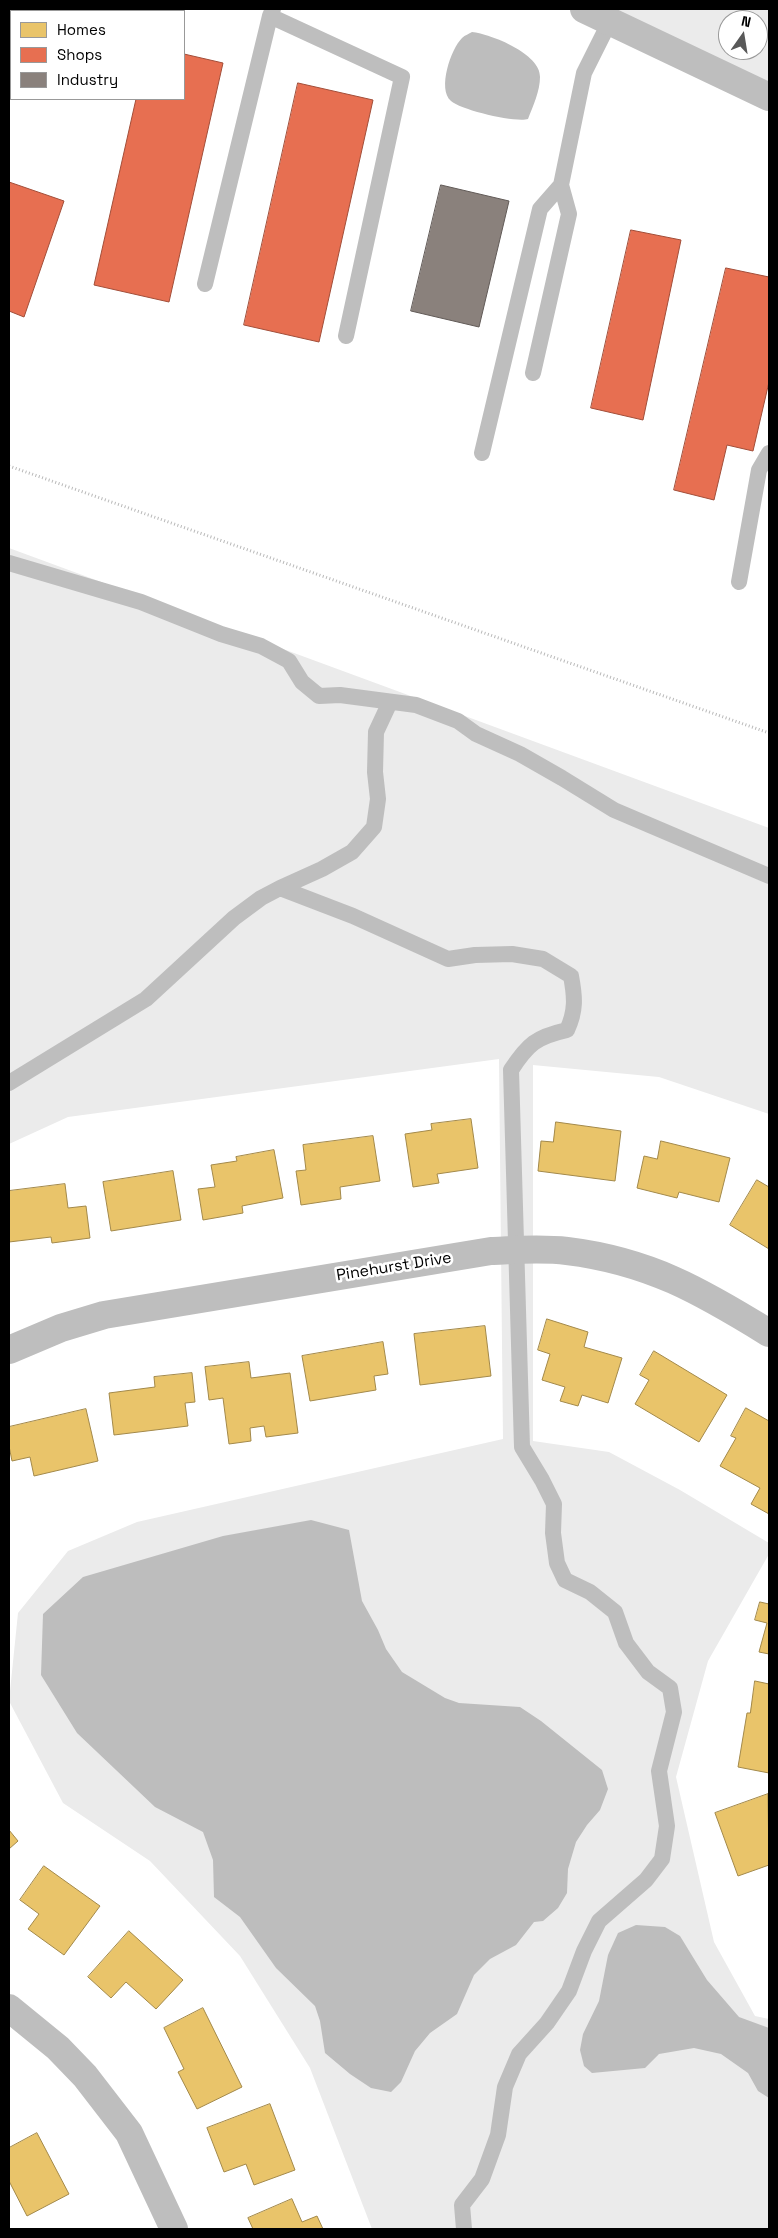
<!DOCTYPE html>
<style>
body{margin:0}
#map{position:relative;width:778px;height:2238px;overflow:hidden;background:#fff;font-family:"Space Grotesk",sans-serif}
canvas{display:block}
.frame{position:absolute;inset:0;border:10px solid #000;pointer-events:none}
.legend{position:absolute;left:10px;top:10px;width:175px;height:90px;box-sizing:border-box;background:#fff;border:1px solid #999;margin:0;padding:6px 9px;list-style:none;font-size:15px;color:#000}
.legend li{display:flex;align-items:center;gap:10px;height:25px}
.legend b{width:25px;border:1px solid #999}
.north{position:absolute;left:718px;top:10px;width:50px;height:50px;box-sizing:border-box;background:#fff;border:1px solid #999;border-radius:50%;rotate:13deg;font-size:14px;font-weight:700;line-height:20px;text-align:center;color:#000}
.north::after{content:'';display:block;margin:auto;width:18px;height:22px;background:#595959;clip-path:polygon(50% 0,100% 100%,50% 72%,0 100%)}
</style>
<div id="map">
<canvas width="778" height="2238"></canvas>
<div class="frame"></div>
<ul class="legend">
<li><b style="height:14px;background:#e9c46a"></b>Homes</li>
<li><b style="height:14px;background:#e76f51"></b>Shops</li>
<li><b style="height:14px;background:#8a817c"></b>Industry</li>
</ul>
<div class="north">N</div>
</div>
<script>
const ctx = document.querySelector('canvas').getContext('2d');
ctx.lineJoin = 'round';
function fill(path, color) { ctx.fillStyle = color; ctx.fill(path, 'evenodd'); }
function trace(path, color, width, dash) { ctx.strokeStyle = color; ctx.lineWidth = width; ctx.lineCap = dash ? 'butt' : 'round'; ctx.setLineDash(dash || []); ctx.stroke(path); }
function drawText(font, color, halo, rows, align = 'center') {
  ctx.font = font + ' "Space Grotesk",sans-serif'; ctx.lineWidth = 5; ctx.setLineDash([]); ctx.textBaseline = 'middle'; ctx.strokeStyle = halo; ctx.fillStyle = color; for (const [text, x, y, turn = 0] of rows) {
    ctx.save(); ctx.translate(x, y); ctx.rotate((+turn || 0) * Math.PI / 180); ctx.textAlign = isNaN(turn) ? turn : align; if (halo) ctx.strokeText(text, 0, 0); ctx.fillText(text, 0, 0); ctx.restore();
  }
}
fill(new Path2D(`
 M583,9H769V98ZM728,20H758V50H728Z
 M9,548L769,828V1114L659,1077L533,1065V1441L609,1452L680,1490L769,1543V1554L708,1661L676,1777L714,1942L755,2016L769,2019V2229H372L310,2068L240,1956L150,1861L63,1803L9,1701L18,1613L68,1551L137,1522L503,1439L499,1059L68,1117L9,1144Z`), '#ebebeb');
fill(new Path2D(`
 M472,32C491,34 541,54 540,77C540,91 533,106 528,119C516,123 461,110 451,101C437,89 451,49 462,38C465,35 469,34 472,32Z
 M311,1520L349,1530L362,1601L378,1630L386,1649L402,1672L445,1698L459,1703L520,1707L541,1721L602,1770L608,1789L600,1810L587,1825L576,1842L568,1869L567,1893L558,1908L543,1921L534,1922L516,1945L490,1959L474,1975L457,2014L430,2033L415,2051L401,2082L391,2092L371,2088L350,2074L325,2053L320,2021L315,2006L276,1968L240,1917L214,1897L213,1860L203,1832L155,1807L77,1733L41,1675L43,1614L83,1577L223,1536Z
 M636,1925L665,1927L680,1936L707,1980L739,2017L769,2028V2098L758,2091L748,2073L721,2054L694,2048L659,2054L645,2068L592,2073L584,2066L580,2050L583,2034L599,2001L608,1955L618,1933Z`), '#bdbdbd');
const homes = new Path2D(`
 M471,1119L478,1168L437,1174L439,1183L413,1187L405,1134L432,1130L431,1124Z
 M556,1122L621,1131L615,1181L538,1171L541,1141L553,1142Z
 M373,1136L380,1181L340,1187L341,1199L301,1205L296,1171L306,1170L303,1145Z
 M661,1141L730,1158L719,1202L679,1192L677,1198L637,1188L644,1156L657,1159Z
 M274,1150L283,1198L242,1206L243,1213L203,1220L198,1189L215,1187L211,1165L237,1161L236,1157Z
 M173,1171L181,1220L111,1231L103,1182Z
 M757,1180L769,1187V1249L730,1225Z
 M65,1184L68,1208L86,1206L90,1238L52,1243L51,1237L9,1242V1191Z
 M547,1319L588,1332L584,1347L622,1358L608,1403L582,1395L578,1406L560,1401L565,1387L542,1380L550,1354L538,1350Z
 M485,1326L491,1376L420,1385L414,1334Z
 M383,1342L388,1374L374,1376L376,1390L310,1401L302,1356Z
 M654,1351L727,1395L699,1442L635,1404L649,1380L640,1375Z
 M249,1362L251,1378L290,1373L298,1433L266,1437L264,1426L250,1428L251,1441L229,1444L223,1398L209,1400L205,1367Z
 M192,1373L195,1402L185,1403L188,1426L114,1435L109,1393L155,1387L154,1377Z
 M746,1408L769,1421V1514L751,1504L760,1488L720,1466L736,1438L731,1436Z
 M86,1409L98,1461L34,1476L30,1457L12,1461L9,1446V1427Z
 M760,1602L769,1604V1654L759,1652L767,1623L755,1620Z
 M755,1681L769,1684V1773L738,1767L747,1713H750Z
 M768,1794L769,1865L738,1876L715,1813Z
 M9,1830L18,1841L9,1849Z
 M44,1866L100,1906L64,1955L28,1929L39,1914L20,1900Z
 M129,1931L183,1980L156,2009L126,1982L111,1998L88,1977Z
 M203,2008L242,2087L197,2109L178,2072L184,2069L164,2028Z
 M270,2104L295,2170L254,2185L246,2164L224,2172L207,2128Z
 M37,2133L69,2194L27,2216L9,2181V2148Z
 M292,2199L302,2222L317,2216L323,2229H253L248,2218Z`);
fill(homes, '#e9c46a');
trace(homes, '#a3894a', 1);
const shops = new Path2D(`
 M184,54L223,63L169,302L94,285L136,99H184Z
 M298,83L373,100L319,342L244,325Z
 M9,182L64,201L24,317L9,311Z
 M631,230L681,240L643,420L591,408Z
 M726,268L769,277V382L753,451L727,445L714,500L674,490Z`);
fill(shops, '#e76f51');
trace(shops, '#a24e39', 1);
const industry = new Path2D(`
 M441,185L509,201L479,327L411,311Z`);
fill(industry, '#8a817c');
trace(industry, '#615a57', 1);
trace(new Path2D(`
 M9,466L769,733`), '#b9b9b9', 3, [1, 2.5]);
trace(new Path2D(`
 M273,9L270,16L402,77L346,336
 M205,284L270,16
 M533,373L569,214L561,185
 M482,453L540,209L561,185L584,73L610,21
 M9,563L141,602L221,634L261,646L289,661L302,682L319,696L340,695L416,705L458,721L476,734L520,754L562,778L614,810L769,876
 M739,582L759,470L769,453
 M280,888L322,869L352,852L374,827L378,799L375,772L376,732L390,702
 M9,1083L146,999L234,918L261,898L280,888L353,916L448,959L475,955L512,954L543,959L571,976C575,997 576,1011 567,1030C536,1037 528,1044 511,1070L522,1447L542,1480L554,1504L553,1533L557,1563L565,1580L590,1592L615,1612L626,1643L648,1672L670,1688L674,1712L659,1771L667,1826L662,1859L646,1880L599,1921L584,1951L569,1991L547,2023L519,2054L505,2087L498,2135L482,2179L462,2205L464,2229`), '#bebebe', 16);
trace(new Path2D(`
 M9,1350L61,1328L104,1315L491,1251C516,1250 542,1248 567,1251C649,1261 701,1291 769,1333
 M9,2008L58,2048L85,2076L129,2133L174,2229`), '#bebebe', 28);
trace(new Path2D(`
 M584,9L769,97`), '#bebebe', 28);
drawText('16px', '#000', '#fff', [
 ["Pinehurst Drive",394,1267,-9]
]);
</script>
